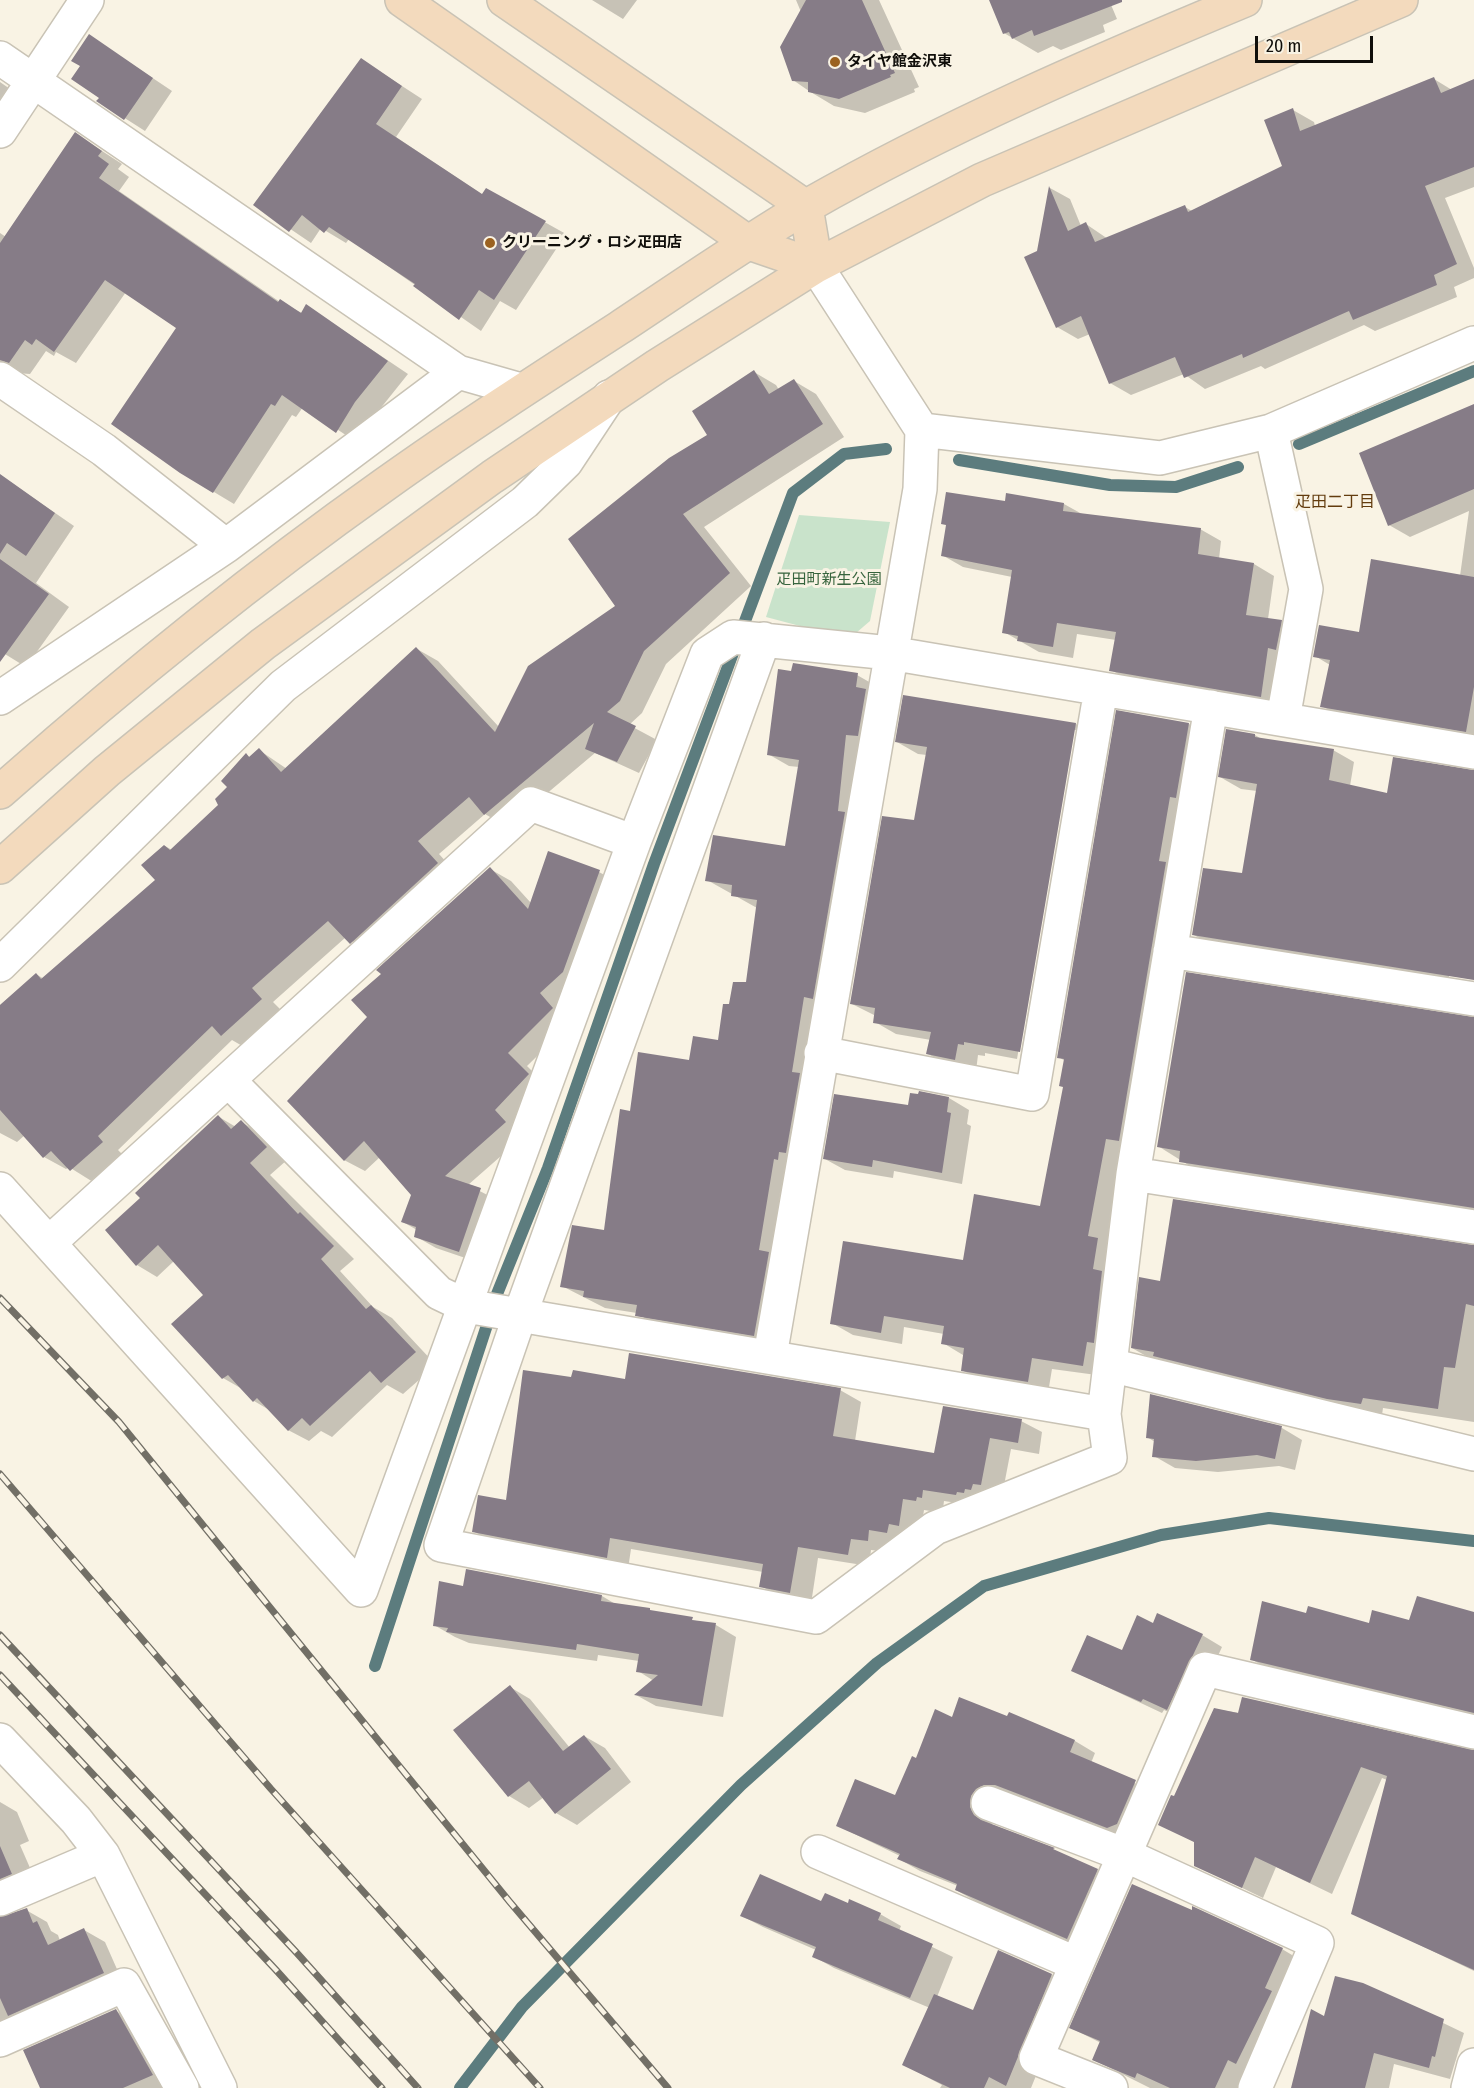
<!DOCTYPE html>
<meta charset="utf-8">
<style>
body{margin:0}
#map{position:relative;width:1474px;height:2088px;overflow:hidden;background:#f9f3e4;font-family:"Fira Sans Condensed",sans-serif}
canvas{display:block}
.scale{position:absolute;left:1255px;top:36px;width:118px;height:27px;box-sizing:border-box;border:3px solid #100e0a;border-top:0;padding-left:8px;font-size:18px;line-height:21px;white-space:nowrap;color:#100e0a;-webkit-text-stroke:4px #f9f3e4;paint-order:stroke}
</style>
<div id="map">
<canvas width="1474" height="2088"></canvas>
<div class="scale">20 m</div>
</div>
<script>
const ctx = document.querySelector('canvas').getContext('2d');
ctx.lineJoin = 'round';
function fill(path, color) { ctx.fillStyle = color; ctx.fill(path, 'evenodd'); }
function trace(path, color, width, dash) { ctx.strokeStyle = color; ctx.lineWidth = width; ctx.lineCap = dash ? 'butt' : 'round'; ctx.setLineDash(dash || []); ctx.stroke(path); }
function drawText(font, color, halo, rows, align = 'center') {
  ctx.font = font + ' "Fira Sans Condensed","Noto Sans JP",sans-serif'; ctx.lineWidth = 6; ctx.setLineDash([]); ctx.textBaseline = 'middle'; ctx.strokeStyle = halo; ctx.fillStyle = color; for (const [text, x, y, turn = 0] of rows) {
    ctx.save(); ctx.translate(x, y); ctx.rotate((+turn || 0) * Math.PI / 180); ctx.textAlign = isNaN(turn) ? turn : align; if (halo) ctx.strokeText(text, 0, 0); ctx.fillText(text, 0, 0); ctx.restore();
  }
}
fill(new Path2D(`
 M799,515L890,522L870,621L849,639L766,617Z`), '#c9e3cb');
fill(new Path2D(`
 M592,0H637L623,19Z
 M796,0H879L919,87L914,89L915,92L865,113L834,106L809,91L793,80L801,12Z
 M990,0H1109L1117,19L1103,25L1105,32L1061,50L1053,46L1038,53L1004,33Z
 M90,36L172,91L145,131L98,101L101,98L82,66Z
 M362,60L422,99L396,137L483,195L487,190L566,234L516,310L500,301L481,331L349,239L346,243L321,228L311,243L255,205Z
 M1434,79L1452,90L1474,83V187L1445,198L1474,268V278L1454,287L1457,297L1375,331L1364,325L1265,369L1261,366L1205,389L1184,374L1131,395L1110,383L1090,334L1078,339L1057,327L1038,252L1050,188L1070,199L1081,226L1086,224L1108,239L1185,207L1192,211L1284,167L1293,110L1314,122L1315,126Z
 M0,82L10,89L0,102Z
 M76,134L122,164L118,169L129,177L119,191L280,302L302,313L307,306L408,374L376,414L358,443L303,407L296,417L292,415L234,504L214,492L178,328L126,292L76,363L56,352L54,356L46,351L30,374L16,373L0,364V233L6,237Z
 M754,372L776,385L779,390L794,381L816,394L844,437L704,527L751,586L666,664L642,713L629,725L657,740L639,773L595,753L507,827L485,814L439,854L459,876L373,955L346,937L273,1002L283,1012L244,1047L232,1040L118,1150L123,1155L93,1182L69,1167L66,1169L44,1157L25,1135L17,1142L0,1133V1005L36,974L44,979L157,881L165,846L172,850L220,805L247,755L251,758L259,750L287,769L417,649L438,661L499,727L617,607L709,435Z
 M1474,406V740L1342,718L1322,706L1330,665L1315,656L1360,634L1460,576L1469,511L1410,537L1389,525Z
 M0,475L74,526L36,583L69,607L26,667L0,651Z
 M1008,495L1064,504L1082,514L1200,529L1221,541L1219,559L1254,564L1274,576L1268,619L1281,621L1302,633L1282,708L1132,682L1111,670L1116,640L1077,634L1073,658L1039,652L1004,632L1012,577L963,567L942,555L1006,503Z
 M857,675L878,687L775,1347L658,1327L637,1313L605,1308L562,1286L606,1232L631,1112L691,1062L719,1042L730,1006L747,984L757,908L707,880L786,848L799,767L789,766L768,754Z
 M1118,712L1189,724L1209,736L1104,1376L1052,1369L1048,1393L983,1382L962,1370L963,1355L943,1343L944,1334L904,1327L902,1344L853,1335L832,1323L964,1262L1041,1207L1064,1087L1065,1061L1059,1057Z
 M1076,724L1096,736L1041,1063L1020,1059L1077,730H1073L1017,1059L985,1053V1056L978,1055L976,1071L948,1065L928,1054L931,1040L896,1034L875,1022L876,1016L852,1004L915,821L927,755L918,754L897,742Z
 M1255,735L1263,740L1333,750L1354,762L1350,786L1389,795L1474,774V977L1449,976V984L1214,947L1194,935L1243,875L1257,791L1241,789L1220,777Z
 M490,869L511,881L531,903L599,872L619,883L573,1021L527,1066L548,1087L526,1134L468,1185L501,1202L480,1263L436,1248L415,1236L417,1230L403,1222L413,1195L380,1157L365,1171L344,1160L369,1017L383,975Z
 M1474,1039V1216L1201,1173L1158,1146Z
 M949,1098L969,1110L967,1124L971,1126L962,1184L894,1171L893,1178L845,1170L825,1159L909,1107Z
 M219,1117L236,1127L241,1122L262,1134L287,1160L270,1175L354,1259L340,1271L373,1307L392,1318L436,1365L403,1394L387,1385L332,1437L321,1431L309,1441L288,1430L271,1411L254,1401L244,1390L223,1378L205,1296L174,1261L157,1277L137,1265L142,1199Z
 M1474,1247V1422L1383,1408L1382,1415L1176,1367L1165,1361L1153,1360L1132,1348L1161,1282Z
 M573,1379L840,1390L861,1402L855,1441L936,1454L1021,1421L1042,1432L1039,1454L1011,1449L1002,1496L977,1506L944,1501L943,1509L937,1508V1512L924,1510L920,1537L907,1543L890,1541L889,1552L871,1550L869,1566L818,1558L811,1604L782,1598L761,1586L763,1572L631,1549L628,1569L494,1543L473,1531L507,1502Z
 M1282,1428L1302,1440L1295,1470L1279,1466L1218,1472L1175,1468L1154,1456L1155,1442L1147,1437Z
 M464,1587L602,1596L617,1605L716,1625L736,1637L723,1717L656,1706L636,1695L654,1681L638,1671L639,1661L598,1655L597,1661L469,1643L455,1637L434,1625Z
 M1307,1614L1370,1625L1474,1614V1719L1272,1671L1251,1659Z
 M1153,1625L1202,1635L1222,1647L1188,1721L1164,1710L1162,1713L1073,1671L1123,1652Z
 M510,1687L530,1699L570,1748L584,1736L605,1748L631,1782L577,1825L556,1813L544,1797L529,1808L509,1796Z
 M1215,1709L1474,1752V1971L1353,1913L1387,1780L1382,1778L1332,1894L1276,1867L1263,1898L1195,1865L1196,1843L1160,1824L1175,1798Z
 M952,1719L1075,1741L1095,1753L1091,1763L1156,1793L1129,1839L990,1818L993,1827L1097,1870L1118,1882L1088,1950L977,1902L956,1890L958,1886L920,1871L899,1859L900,1856L838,1826L896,1797L917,1760Z
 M0,1802L17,1812L29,1841L20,1845L34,1877L2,1910L3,1918L26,1910L47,1922L51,1931L58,1935L60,1941L84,1930L105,1942L124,1985L0,2032Z
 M822,1903L849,1905L880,1914L901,1926L899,1931L953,1957L937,1997L974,2012L1052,1975L1072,1987L1031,2088H940L942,2085L904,2065L930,2008L834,1968L813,1956L816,1950L763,1927L742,1916Z
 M1193,1912L1282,1949L1302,1961L1241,2088H1150L1094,2060L1101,2043L1071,2028Z
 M1362,1984L1464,2033L1450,2079L1394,2064L1389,2088H1292L1325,2018Z
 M116,2011L137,2023L170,2088H41Z`), '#0003');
trace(new Path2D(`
 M1299,444L1474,371
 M959,460L1110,485L1176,487L1238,467
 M497,1294L548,1168L654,864L793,493L844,454L886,449
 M375,1666L487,1325
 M460,2088L522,2007L741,1785L877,1663L984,1586L1161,1535L1269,1518L1474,1541`), '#5c7c7e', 12);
fill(new Path2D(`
 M806,0H862L895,73L890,75L891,77L839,99L808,92V82L792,81L780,47Z
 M989,0H1122V2L1034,36L1032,30L1012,39L1009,32L1003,34Z
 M89,34L153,78L124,120L96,101L99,98L71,79L80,66L71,61Z
 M361,58L402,86L376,124L482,194L486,188L546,221L494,300L479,290L459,320L413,286L415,284L329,227L324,233L302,215L289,232L253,205Z
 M1434,77L1441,93L1474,79V167L1425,186L1457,264L1434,275L1437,285L1353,320L1349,311L1243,358L1242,354L1184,378L1175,357L1109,384L1081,316L1056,328L1024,257L1037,251L1049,186L1068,231L1086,222L1095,242L1185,205L1188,212L1282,166L1264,120L1293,108L1300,131Z
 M75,132L102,151L98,156L109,164L99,178L278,302L280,299L301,313L306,304L388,361L355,402L336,433L282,395L275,406L271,404L213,493L180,473L111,424L176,328L105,280L54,352L36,339L32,345L25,340L9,363L0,360V243Z
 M754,370L769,394L794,379L823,424L683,514L730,573L644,651L620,701L607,712L636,726L617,762L585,749L594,723L484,815L469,797L418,841L438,863L350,944L328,921L252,988L262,999L221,1036L212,1026L98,1136L103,1142L70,1171L51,1151L43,1158L0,1110V1005L36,973L41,979L155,880L141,865L164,845L170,850L218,805L215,799L227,787L221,781L246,753L249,757L259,748L281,772L416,647L495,732L528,666L615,606L568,539L669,458L707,435L692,411Z
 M1474,404V489L1388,526L1359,453Z
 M0,474L55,513L26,556L7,543L0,554Z
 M946,492L1005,501L1006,493L1064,503L1063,511L1201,528L1198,554L1254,563L1246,615L1282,620L1276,650L1268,648L1261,697L1109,671L1116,632L1057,623L1053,647L1017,641L1018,636L1002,633L1012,570L941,556L946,525L941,524Z
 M0,559L49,594L0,662Z
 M1371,559L1474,577V687L1466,732L1320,707L1330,660L1313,657L1319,625L1359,632Z
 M793,663L858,673L856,687L866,689L858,736L846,735L838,811L845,812L813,999L804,997L792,1072L800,1073L786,1153L779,1152L778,1160L774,1159L759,1250L769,1252L754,1336L635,1316L637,1305L583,1297L584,1291L560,1287L572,1225L604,1230L620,1109L630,1111L638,1052L689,1060L693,1036L718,1040L723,1004H729L733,982H746L757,900L731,896L732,885L705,881L713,835L785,846L799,760L767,755L778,669L791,671Z
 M903,695L1076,723L1020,1052L964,1042V1045L958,1044L955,1060L926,1054L931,1032L873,1023L875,1008L850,1004L882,816L914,820L927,747L895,742Z
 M1116,710L1189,723L1176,798L1170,797L1159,861L1166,862L1119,1141L1106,1139L1088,1236L1098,1238L1093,1269L1102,1271L1094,1343L1087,1342L1083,1366L1032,1358L1028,1382L961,1371L964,1348L941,1344L944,1326L884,1316L881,1333L830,1324L843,1241L963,1260L974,1194L1040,1206L1063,1087L1059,1086L1064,1059L1057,1058Z
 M1226,729L1255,734V737L1334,749L1329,780L1387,793L1393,757L1474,770V980L1192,935L1203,868L1242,873L1257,784L1218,777Z
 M548,851L600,870L563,972L540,993L553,1008L508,1053L529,1074L495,1110L506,1122L445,1176L481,1188L459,1252L414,1237L416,1227L401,1222L411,1195L364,1141L344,1161L287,1101L367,1017L351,1000L381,974L376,970L490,867L528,909Z
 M1186,972L1474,1017V1208L1179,1162L1180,1151L1157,1147Z
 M919,1091L949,1097L947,1112L951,1113L942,1173L873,1160L872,1167L823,1159L834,1094L908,1105L910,1093L918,1094Z
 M218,1115L231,1129L241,1120L267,1147L250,1163L298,1214L300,1212L334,1246L321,1259L366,1309L371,1305L416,1352L381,1383L370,1371L310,1426L302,1418L288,1431L257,1398L253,1402L228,1375L222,1379L171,1324L203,1295L158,1245L136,1266L105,1230L140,1198L135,1193Z
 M1173,1199L1474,1245V1306L1466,1304L1455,1368L1444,1367L1438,1409L1363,1398L1361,1404L1327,1399L1153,1356L1154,1352L1131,1348L1139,1277L1160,1281Z
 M629,1353L841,1388L833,1436L934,1453L943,1406L1022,1419L1018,1443L990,1438L981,1485L973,1484L971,1490L965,1489L964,1493L957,1492L956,1495L923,1490L922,1498L917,1497L916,1501L903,1499L899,1526L889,1524L887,1533L869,1530L868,1541L851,1539L848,1555L798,1547L790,1593L759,1587L763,1564L610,1538L607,1558L472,1532L478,1495L506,1500L523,1370L571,1377L573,1370L625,1379Z
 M1150,1394L1282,1426L1275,1459L1257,1455L1196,1461L1152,1457L1154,1439L1146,1438Z
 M466,1569L602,1595L601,1601L650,1608V1610L693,1617L692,1620L716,1623L702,1706L634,1695L658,1675L636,1672L639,1654L577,1644L576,1650L446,1632L448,1628L433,1626L439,1581L463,1586Z
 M1417,1596L1474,1612V1713L1250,1660L1262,1601L1306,1613L1308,1606L1369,1623L1372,1610L1409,1620Z
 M1157,1613L1203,1634L1167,1710L1143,1699L1141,1702L1071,1671L1087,1635L1122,1650L1137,1615L1153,1623Z
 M510,1685L563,1751L584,1735L611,1769L555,1814L529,1781L508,1797L453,1730Z
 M959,1697L1007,1716L1009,1712L1075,1740L1070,1752L1136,1780L1117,1824L1107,1828L995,1785H984L976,1789L971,1796L970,1807L974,1815L981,1820L1055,1848L1053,1849L1098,1869L1067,1939L955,1890L957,1884L897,1859L900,1854L836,1826L855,1779L895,1795L912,1756L916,1758L935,1709L952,1717Z
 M1242,1697L1474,1750V1970L1351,1914L1387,1776L1361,1767L1310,1883L1255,1857L1242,1888L1194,1866V1842L1158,1825L1171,1795L1174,1796L1214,1708L1238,1713Z
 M0,1846L12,1874L0,1879Z
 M760,1874L821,1901L825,1893L848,1903L849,1899L881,1913L878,1920L933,1944L910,1998L812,1957L816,1947L740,1916Z
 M1132,1884L1192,1910V1906L1283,1948L1265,1988L1272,1991L1236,2064L1228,2060L1215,2088H1170L1137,2073L1135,2078L1120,2072L1092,2060L1100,2041L1069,2028Z
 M27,1908L33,1923L37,1921L48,1945L84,1928L104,1973L8,2016L0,1998V1917Z
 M998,1950L1052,1974L1006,2086L989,2077L984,2088H950L902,2065L934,1994L973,2010Z
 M1335,1976L1363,1983L1444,2019L1435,2057L1432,2056L1429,2068L1374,2053L1365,2088H1291L1311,2009L1324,2016Z
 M116,2009L153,2075L123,2088H40L23,2050Z`), '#867c87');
const street = new Path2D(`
 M0,58L458,372L521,390
 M0,131L87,0
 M0,379L104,450L226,546
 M922,430L1160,458L1271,431L1474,343
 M1271,431L1306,589L1283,719
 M764,639L520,1315L441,1545L816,1617L935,1528L1110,1458L1104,1414
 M0,698L226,546L458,372
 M1170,951L1474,999
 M0,965L283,686L525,502L566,462L609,397
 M821,1053L1032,1094L1101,689
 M229,1081L439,1293L466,1306L1104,1414L1133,1174L1211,707
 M1133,1174L1474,1227
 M0,1189L361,1590L634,842L707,654L733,637L890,653L1474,752
 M50,1242L531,804L634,842
 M770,1356L920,489L922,430L816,266
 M1110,1365L1474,1454
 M0,1740L76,1820L103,1855L220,2088
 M988,1803L1125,1855L1317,1943L1255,2088
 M818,1852L1077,1964
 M0,1899L103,1855
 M0,2040L124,1985L182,2088
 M1111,2088L1036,2058L1205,1669L1474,1732
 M1468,2088L1474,2065`);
const secondary = new Path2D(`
 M402,0L749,243L816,266L806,207L504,0
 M0,792C123,683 250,580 384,485C461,430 540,379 619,328C681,287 743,244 807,206C947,126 1096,62 1245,0
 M0,867L107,771L263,644L492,477L657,366L816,266L982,180L1401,0`);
trace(street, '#c9c3b5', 36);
trace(secondary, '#c9c3b5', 36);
trace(street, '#fff', 33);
trace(secondary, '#f3dabd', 33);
const rail = new Path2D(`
 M0,1298L119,1422L509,1901L668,2088
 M0,1474L271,1789L540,2088
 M0,1635L296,1952L418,2088
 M0,1675L276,1970L382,2088`);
trace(rail, '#726f66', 7);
trace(rail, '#f9f3e4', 4.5, [14]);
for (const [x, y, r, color] of [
 [835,62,6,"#9b6220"],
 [490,243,6,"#9b6220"]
]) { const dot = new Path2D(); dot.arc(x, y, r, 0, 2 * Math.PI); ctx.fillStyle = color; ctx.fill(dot); trace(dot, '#f9f3e4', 2); }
drawText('bold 15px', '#100e0a', '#f9f3e4', [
 ["タイヤ館金沢東",847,62],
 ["クリーニング・ロシ疋田店",502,243]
], 'left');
drawText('15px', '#37643d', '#f9f3e4', [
 ["疋田町新生公園",829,580]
]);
drawText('16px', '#633c0e', '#f9f3e4', [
 ["疋田二丁目",1335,503]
]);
</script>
